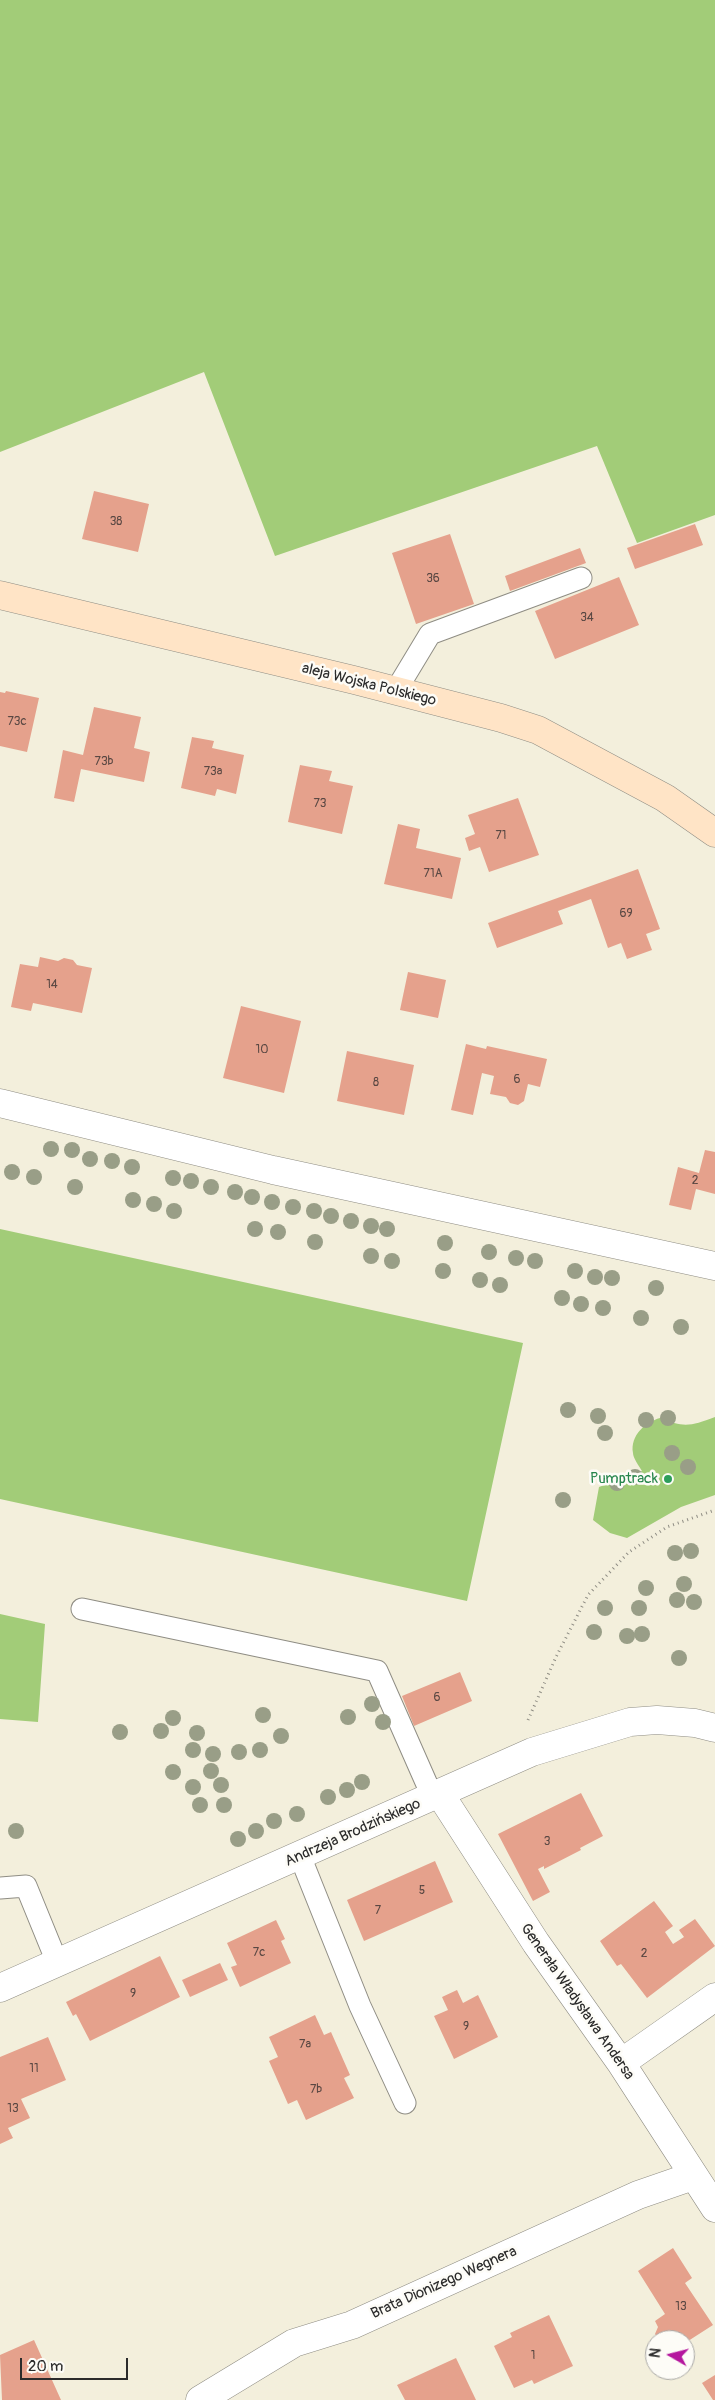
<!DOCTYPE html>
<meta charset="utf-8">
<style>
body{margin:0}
#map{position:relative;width:715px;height:2400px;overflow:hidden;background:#f3efdc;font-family:Pangolin,sans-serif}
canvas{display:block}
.north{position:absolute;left:645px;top:2330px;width:50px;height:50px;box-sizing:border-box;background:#fdfcf7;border:1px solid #a9a8a5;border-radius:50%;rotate:278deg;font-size:14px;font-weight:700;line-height:20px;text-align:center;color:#2b2b2b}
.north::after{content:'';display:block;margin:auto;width:18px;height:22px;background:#b5179e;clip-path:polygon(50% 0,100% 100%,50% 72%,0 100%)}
.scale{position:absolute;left:20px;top:2358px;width:108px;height:22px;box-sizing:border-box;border:2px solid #2b2b2b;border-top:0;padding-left:6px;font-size:15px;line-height:18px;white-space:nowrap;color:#2b2b2b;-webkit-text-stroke:4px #fdfcf7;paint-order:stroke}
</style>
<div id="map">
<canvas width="715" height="2400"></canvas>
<div class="north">N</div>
<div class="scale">20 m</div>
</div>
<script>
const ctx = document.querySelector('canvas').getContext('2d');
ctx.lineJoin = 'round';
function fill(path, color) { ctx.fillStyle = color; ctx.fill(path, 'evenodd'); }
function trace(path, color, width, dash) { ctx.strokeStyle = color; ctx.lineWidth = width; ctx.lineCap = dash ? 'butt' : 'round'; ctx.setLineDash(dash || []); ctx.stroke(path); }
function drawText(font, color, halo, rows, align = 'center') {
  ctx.font = font + ' Pangolin,sans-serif'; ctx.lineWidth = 5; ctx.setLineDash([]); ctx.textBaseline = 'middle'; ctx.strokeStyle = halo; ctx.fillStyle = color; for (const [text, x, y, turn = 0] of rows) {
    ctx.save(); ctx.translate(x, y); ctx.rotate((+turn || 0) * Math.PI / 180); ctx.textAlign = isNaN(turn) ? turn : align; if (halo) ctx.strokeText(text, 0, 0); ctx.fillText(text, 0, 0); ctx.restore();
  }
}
fill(new Path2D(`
 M0,0H715V515L637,543L597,446L275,556L204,372L0,452Z
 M0,1229L523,1343L467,1601L0,1499Z
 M715,1417V1495L681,1507L627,1538L610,1533L593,1520L599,1487L642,1471C639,1466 633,1458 633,1453C630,1435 646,1422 660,1418C684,1428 691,1426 715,1417Z
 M0,1614L45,1624L38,1722L0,1719Z`), '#a2cc78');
fill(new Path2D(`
 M94,491L149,504L138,552L82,539Z
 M695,524L703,545L635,569L627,548Z
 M450,534L474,604L416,624L392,553Z
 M580,548L586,563L510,591L505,576Z
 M619,577L639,625L555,659L535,611Z
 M6,691L39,698L27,752L0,746V692L5,693Z
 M94,707L141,717L134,748L150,752L144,782L81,769L74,802L54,798L63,750L83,755Z
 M192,737L214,741L212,748L244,755L236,794L217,789L215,796L181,788Z
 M300,765L332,771L329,781L353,786L342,834L288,822Z
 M518,798L539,855L489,872L480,847L469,851L465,838L475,834L468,815Z
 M398,824L420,829L416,848L461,858L452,899L384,884Z
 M638,869L660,929L646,934L652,950L627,959L621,943L608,948L591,899L558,911L563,924L497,948L488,923Z
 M40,957L58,961L64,958L73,960L77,965L92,968L82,1013L33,1003L31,1011L11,1007L20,964L38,967Z
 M408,972L446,980L438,1018L400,1010Z
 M241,1006L301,1021L284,1093L223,1078Z
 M466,1044L486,1049L487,1046L547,1059L540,1087L528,1084L524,1101L518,1105L510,1103L506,1097L490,1094L494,1076L482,1073L473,1115L451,1110Z
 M347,1051L414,1065L404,1115L337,1101Z
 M705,1150L715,1152V1194L696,1189L691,1210L669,1205L678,1167L699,1173Z
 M460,1672L472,1701L414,1726L402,1696Z
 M581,1793L603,1836L580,1848L581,1850L544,1869V1866L538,1869L550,1892L533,1901L498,1834Z
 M435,1861L453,1902L364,1941L347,1900Z
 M654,1901L673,1926L665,1932L673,1944L684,1937L679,1930L695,1919L715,1946L647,1998L621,1964L617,1966L600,1941Z
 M276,1920L285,1939L281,1941L291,1963L240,1987L231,1967L237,1965L227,1943Z
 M160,1956L180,1997L90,2041L76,2014L73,2016L66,2002Z
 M220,1963L228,1980L190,1997L182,1980Z
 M457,1990L463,2003L478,1995L498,2037L454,2059L434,2016L448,2010L442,1997Z
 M315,2015L324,2035L331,2032L350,2075L344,2078L354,2098L306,2120L297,2100L288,2104L269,2061L278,2057L269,2037Z
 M48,2037L66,2080L21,2099L30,2118L8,2128L13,2138L0,2144V2057Z
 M673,2248L692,2278L685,2283L713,2325L685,2343V2340H659L655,2334L658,2327L655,2321L665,2314L638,2271Z
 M549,2315L573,2366L534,2384L532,2380L514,2388L494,2346L512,2337L510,2333Z
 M34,2340L61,2400H2L0,2355Z
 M456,2358L476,2400H405L397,2385Z
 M715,2375V2400H713L702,2383Z`), '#e5a18c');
const lane = new Path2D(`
 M395,692L430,634L581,578
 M82,1609L377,1671L433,1798
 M300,1856L360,2006L405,2103
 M0,1888L26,1886L57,1962`);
const street = new Path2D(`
 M0,1103L273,1170L715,1266
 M440,1794L536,1943L621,2063L715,2208
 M0,1988L532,1752L630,1722L657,1720L695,1723L715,1728
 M621,2063L715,1997
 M200,2400L294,2343L352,2325L638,2195L693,2176`);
const secondary = new Path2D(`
 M0,595L354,680L501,718L538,730L665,798L715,833`);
trace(lane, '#8f8d84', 23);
trace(street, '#8f8d84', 29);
trace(secondary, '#8f8d84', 29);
trace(new Path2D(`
 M528,1720L556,1657L588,1595L629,1552L667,1527L715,1510`), '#8f8d84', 3, [1, 4]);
trace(lane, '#fff', 21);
trace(street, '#fff', 28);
trace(secondary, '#ffe4c6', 28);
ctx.fillStyle = '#999e87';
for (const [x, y] of [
 [51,1149],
 [72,1150],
 [90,1159],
 [112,1161],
 [132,1167],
 [12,1172],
 [34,1177],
 [173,1178],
 [191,1181],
 [75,1187],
 [211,1187],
 [235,1192],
 [252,1197],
 [133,1200],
 [272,1202],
 [154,1204],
 [293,1207],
 [174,1211],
 [314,1211],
 [331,1216],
 [351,1221],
 [371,1226],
 [255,1229],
 [387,1229],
 [278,1232],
 [315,1242],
 [445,1243],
 [489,1252],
 [371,1256],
 [516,1258],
 [392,1261],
 [535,1261],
 [443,1271],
 [575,1271],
 [595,1277],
 [612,1278],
 [480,1280],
 [500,1285],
 [656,1288],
 [562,1298],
 [581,1304],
 [603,1308],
 [641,1318],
 [681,1327],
 [568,1410],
 [598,1416],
 [668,1418],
 [646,1420],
 [605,1433],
 [672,1453],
 [688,1467],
 [635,1477],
 [617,1483],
 [563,1500],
 [691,1551],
 [675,1553],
 [684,1584],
 [646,1588],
 [677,1600],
 [694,1602],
 [605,1608],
 [639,1608],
 [594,1632],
 [642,1634],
 [627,1636],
 [679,1658],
 [372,1704],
 [263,1715],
 [348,1717],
 [173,1718],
 [383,1722],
 [161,1731],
 [120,1732],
 [197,1733],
 [281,1736],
 [193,1750],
 [260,1750],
 [239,1752],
 [213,1754],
 [211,1771],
 [173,1772],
 [362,1782],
 [221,1785],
 [193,1787],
 [347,1790],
 [328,1797],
 [200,1805],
 [224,1805],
 [297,1814],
 [274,1821],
 [16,1831],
 [256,1831],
 [238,1839]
]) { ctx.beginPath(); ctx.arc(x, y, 8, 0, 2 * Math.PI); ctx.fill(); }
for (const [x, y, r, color] of [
 [668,1479,5,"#2e9e5b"]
]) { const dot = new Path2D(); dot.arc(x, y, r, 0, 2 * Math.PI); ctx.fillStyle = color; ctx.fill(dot); trace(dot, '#fdfcf7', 2); }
drawText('12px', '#5a4843', null, [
 ["38",116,522],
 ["36",433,579],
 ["34",587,618],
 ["73c",17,722],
 ["73b",104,762],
 ["73a",213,772],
 ["73",320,804],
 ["71",501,836],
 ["71A",433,874],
 ["69",626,914],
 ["14",52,985],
 ["10",262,1050],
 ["6",517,1080],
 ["8",376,1083],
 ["2",695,1181],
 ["6",437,1698],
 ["3",547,1842],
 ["5",422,1891],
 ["7",378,1911],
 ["7c",259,1953],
 ["2",644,1954],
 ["9",133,1994],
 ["9",466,2027],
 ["7a",305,2045],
 ["11",34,2069],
 ["7b",316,2090],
 ["13",13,2109],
 ["13",681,2307],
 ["1",533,2356]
]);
drawText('15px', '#2b2b2b', '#fdfcf7', [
 ["aleja Wojska Polskiego",369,685,14],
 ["Andrzeja Brodzińskiego",353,1833,-24],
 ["Generała Władysława Andersa",577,2002,55],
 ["Brata Dionizego Wegnera",444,2283,-24]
]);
drawText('15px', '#27864d', '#fdfcf7', [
 ["Pumptrack",658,1479]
], 'right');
</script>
